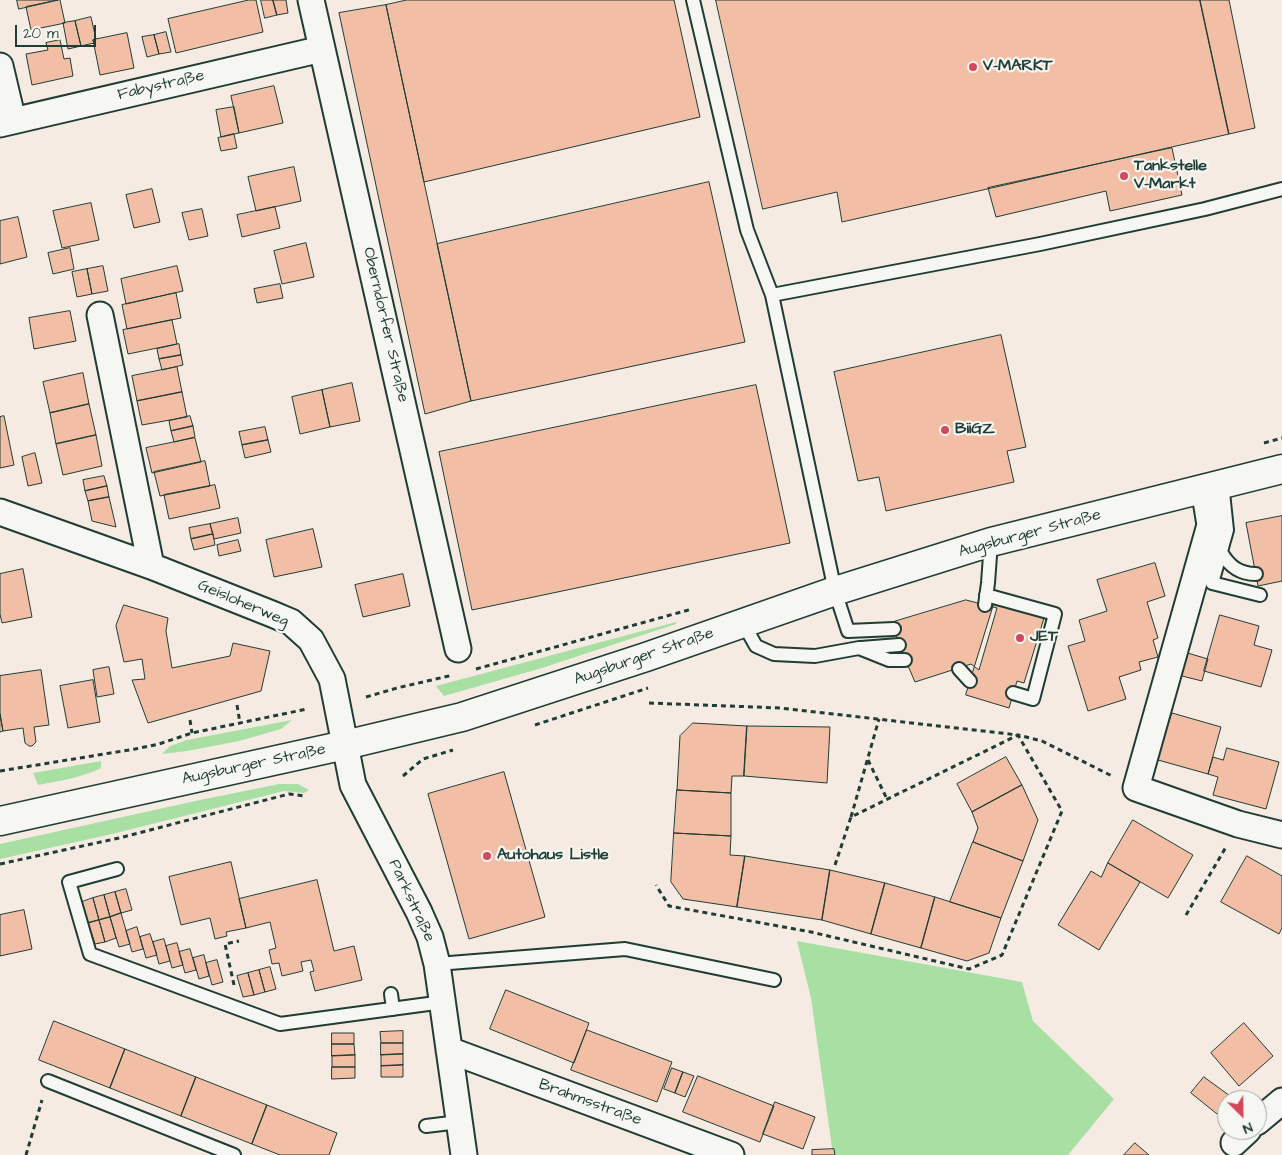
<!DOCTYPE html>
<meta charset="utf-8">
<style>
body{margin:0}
#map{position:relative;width:1282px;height:1155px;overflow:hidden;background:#f5ebe3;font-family:"Architects Daughter",sans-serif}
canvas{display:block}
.north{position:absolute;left:1217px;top:1090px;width:50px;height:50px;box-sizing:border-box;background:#f6f6f2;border:1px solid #a0aca6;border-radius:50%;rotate:157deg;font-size:14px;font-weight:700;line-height:20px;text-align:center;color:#1f3d34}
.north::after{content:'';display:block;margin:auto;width:18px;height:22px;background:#d1495b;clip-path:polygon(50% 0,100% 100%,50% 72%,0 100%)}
.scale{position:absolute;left:15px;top:25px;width:81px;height:22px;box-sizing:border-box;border:2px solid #1f3d34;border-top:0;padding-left:6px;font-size:15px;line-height:18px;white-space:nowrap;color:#1f3d34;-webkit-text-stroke:4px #f6f6f2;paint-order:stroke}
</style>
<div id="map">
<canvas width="1282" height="1155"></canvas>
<div class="north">N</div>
<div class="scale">20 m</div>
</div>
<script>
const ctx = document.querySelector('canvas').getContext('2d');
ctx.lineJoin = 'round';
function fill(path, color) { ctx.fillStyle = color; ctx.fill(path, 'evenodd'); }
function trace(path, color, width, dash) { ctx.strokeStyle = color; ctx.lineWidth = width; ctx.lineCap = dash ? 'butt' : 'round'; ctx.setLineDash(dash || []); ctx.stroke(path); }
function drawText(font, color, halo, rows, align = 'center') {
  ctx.font = font + ' "Architects Daughter",sans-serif'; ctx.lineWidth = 4.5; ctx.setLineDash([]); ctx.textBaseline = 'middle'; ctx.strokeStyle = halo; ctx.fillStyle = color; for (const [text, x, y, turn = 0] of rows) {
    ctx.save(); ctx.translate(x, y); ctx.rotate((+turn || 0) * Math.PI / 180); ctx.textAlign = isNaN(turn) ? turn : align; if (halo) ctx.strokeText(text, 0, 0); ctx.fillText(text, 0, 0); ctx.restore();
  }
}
fill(new Path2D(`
 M676,622V624L542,668L444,696L436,686Z
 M292,720L281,729L239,741L187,751L162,754L170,746L187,740Z
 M101,761V768C81,778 59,781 38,785L33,773Z
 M279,784H298L309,790L304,793L284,791L112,834L0,859V844L200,800Z
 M797,941L1022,982L1033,1021L1114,1099L1068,1155H833L811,998Z`), '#a8e0a4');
const building = new Path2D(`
 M17,0H58L19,9Z
 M60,0L65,23L31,30L26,7Z
 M249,0H256L263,32L176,53L168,19Z
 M261,0H273L277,15L265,18Z
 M273,0H286L288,13L277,15Z
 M407,0H674L700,117L424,182L386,5Z
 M716,0H1200L1229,134L842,222L837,192L763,209Z
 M1200,0H1229L1255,128L1229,134Z
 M386,5L471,401L425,414L339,13Z
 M91,17L96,39L93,40L94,43L81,46L75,21Z
 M75,21L81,46L68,49L63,23Z
 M166,32L171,52L159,54L154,35Z
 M127,33L134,68L100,75L93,40Z
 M154,35L159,54L147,57L142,37Z
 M60,40L64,59L70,58L73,76L32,85L26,54L48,50L46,43Z
 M274,86L283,123L239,133L231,96Z
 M234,107L239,133L221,137L216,110Z
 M234,134L237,148L221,151L218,138Z
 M1172,148L1182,195L1110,211L1106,191L996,217L988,188Z
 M294,167L301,201L256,211L248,177Z
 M709,182L745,342L471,401L437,244Z
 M152,189L160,222L134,228L126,195Z
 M91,203L99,240L62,248L53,211Z
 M275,207L280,228L242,237L237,215Z
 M202,209L208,236L189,240L182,213Z
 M18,217L27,257L0,264V221Z
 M306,243L314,277L282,284L274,251Z
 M70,248L74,269L53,274L48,253Z
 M103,266L108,291L92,294L87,269Z
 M177,266L183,291L126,304L121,279Z
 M87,269L92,294L77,297L72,272Z
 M280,284L283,298L257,303L254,289Z
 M176,293L181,318L127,329L122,305Z
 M70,311L76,341L34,349L29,318Z
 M172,320L177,344L128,354L123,330Z
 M1001,335L1026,447L1007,451L1014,482L886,511L879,477L858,481L834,372Z
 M179,344L181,355L159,359L157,349Z
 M181,355L183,365L162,370L159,359Z
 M177,367L182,392L137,401L132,376Z
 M83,373L89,404L50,413L43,382Z
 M352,383L360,421L330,427L322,390Z
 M756,385L790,543L472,610L439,452Z
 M322,390L330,427L300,434L292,397Z
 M182,392L187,417L142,425L137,401Z
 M89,404L96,435L56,444L50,413Z
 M4,416L14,465L0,468V417Z
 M190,416L193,426L171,431L169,421Z
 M193,426L195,437L174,442L171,431Z
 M265,427L268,440L242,445L239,432Z
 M96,435L102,466L63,475L56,444Z
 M195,438L201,462L152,473L146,448Z
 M268,440L271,452L245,458L242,445Z
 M35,453L42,483L28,486L22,457Z
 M205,461L210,486L160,496L154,472Z
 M104,476L107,486L85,491L83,480Z
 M215,485L220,508L169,519L164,495Z
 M107,486L109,497L88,501L85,491Z
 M109,497L116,527L92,521L88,501Z
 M1282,516V581L1258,586L1246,523Z
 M238,518L241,533L214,539L210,524Z
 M210,524L213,534L191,539L189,528Z
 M313,529L322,567L274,577L266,540Z
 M213,534L215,545L194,550L191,539Z
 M238,540L241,551L219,556L217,545Z
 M1155,563L1165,596L1147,602L1158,638L1153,640L1158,657L1139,662L1141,670L1119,677L1126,699L1088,711L1068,646L1085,641L1079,620L1107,611L1097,580Z
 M23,569L32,617L2,623L0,614V574Z
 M403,574L410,606L363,617L355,585Z
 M966,600L997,608L979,670L971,664L915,682L899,645L894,629L890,623Z
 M994,604L1044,618L1024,683L1017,681L1009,708L966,695Z
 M124,605L168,618L166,631L172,668L230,656L233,643L270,651L261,691L148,723L132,680L145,679L142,659L124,662L116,626Z
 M1220,615L1259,626L1254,645L1272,650L1261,687L1204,671Z
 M1184,652L1208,659L1202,681L1178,675Z
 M109,667L114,694L97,697L93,670Z
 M41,670L49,725L34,727L36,742L32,746H29L25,743L23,728L3,731L0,714V676Z
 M93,680L100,722L68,728L60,686Z
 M1172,713L1221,727L1208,774L1158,760Z
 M0,714L3,731L0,732Z
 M693,723L747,726L744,776H732L731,793L677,790L680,736Z
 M747,726L830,727L827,783L744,776Z
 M1227,748L1279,762L1266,809L1213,795L1218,777L1208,774L1213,757L1223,760Z
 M1006,757L1022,785L972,812L957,784Z
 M504,772L545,917L469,939L428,794Z
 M1022,785L1038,820L1023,861L973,842L978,828L972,812Z
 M677,790L731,793V836L674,833Z
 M1133,820L1193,855L1168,898L1108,863Z
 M674,833L731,836L730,855L745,856L737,907L683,899L671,882Z
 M973,842L1023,861L1001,918L950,902Z
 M745,856L830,870L822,920L737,907Z
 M1247,856L1282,876V928L1279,934L1221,902Z
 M231,862L246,928L226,932L227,936L215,939L210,918L181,925L169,877Z
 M1108,863L1140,882L1099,950L1058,925L1091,871L1101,877Z
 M830,870L885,883L871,934L822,920Z
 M317,880L334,951L354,946L362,980L315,991L310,972L314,971L311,960L301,962L303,971L282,976L279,963L272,964L269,950L276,948L270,922L246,928L239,899Z
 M885,883L935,897L921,948L871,934Z
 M126,889L132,910L121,913L115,892Z
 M115,892L121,913L110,917L104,895Z
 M104,895L110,917L99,920L93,898Z
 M935,897L1001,918L989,953L967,961L921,948Z
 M93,898L99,920L88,923L82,902Z
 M24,910L32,949L0,956V915Z
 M121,913L130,944L119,947L110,917Z
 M110,917L116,938L105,942L99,920Z
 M99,920L105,942L95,944L88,923Z
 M137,927L143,949L132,952L126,931Z
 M150,934L157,955L146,958L140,937Z
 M164,939L170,961L159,964L153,942Z
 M177,943L183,965L172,968L166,946Z
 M190,949L196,970L185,973L179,952Z
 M204,955L209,976L199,979L193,958Z
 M217,960L223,982L212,985L206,963Z
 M270,967L276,989L265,992L259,970Z
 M259,970L265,992L254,995L248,973Z
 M248,973L254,995L243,997L237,976Z
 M506,990L589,1023L574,1063L490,1029Z
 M54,1021L125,1049L110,1088L39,1060Z
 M1244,1023L1273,1056L1239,1086L1211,1053Z
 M587,1030L672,1062L657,1102L571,1070Z
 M403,1031V1043H381L380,1032Z
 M332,1033H354V1044H332Z
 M381,1043H403V1054L381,1055Z
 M332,1044H354L355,1055L332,1056Z
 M125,1049L196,1077L181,1116L110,1088Z
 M403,1054V1065L381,1066V1055Z
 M355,1055V1067H332V1056Z
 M403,1065V1077H381V1066Z
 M332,1067H355V1078L332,1079Z
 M672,1068L683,1072L675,1093L664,1089Z
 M683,1072L694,1076L685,1097L675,1093Z
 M698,1076L774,1106L760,1142L683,1112Z
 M196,1077L267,1105L252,1144L181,1116Z
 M1204,1077L1230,1096L1217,1114L1191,1093Z
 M775,1102L815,1117L803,1149L763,1134Z
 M267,1105L337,1133L329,1155H280L252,1144Z
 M1135,1143L1149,1155H1124Z
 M834,1149L835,1155H812V1150Z`);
fill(building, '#f3bea6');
trace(building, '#1f3d34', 1);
const lane = new Path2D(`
 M693,0L747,230L772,295
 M1222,483L1227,530L1212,583L1260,595
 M1221,552C1229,566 1239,574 1256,574
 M986,595L1055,614L1033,699L1013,693
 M985,605L988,583L991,542
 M743,623L756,646L774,654L815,656L859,648L889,660H905
 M894,629L848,631L835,591L772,295L1040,244L1205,209L1282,189
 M861,648L899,645
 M959,669L970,681
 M117,869L69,882L90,954L280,1024L443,1002
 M437,964L625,949L774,980
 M391,994L393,1009
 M48,1081L234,1155
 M426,1126L459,1122`);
const street = new Path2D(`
 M311,0L458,649
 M0,66L13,121
 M0,124L322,49
 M100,315L151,566
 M1204,488L1210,525L1136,788L1238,824L1282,835
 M0,512L151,566L272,614L291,622L311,640L332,679L353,785L419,912L430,937L437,964L464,1155
 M449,1050L731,1155
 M1257,1122L1282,1101
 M1234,1143L1248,1130`);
const secondary = new Path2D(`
 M0,821L345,745L462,717L646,657L835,591L991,542L1282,469`);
trace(lane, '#1f3d34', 16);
trace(street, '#1f3d34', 29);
trace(secondary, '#1f3d34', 31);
trace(new Path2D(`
 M1264,443L1282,438
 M476,669L692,609
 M366,697L397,688L453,675
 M649,703L780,708L1018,735L1062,811L1002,955L969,969L811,932L669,906L656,885
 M237,705L240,723
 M190,720L192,733
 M535,725L648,688
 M868,760L887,799
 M0,771L135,749L159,744L192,733L307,709
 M403,776L423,759L453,750
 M851,817L879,719
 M0,864L119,838L289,794L305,796
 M835,865L851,817L1018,735L1042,741L1112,776
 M1186,915L1226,847
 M234,985L225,944L239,941
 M26,1155L42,1100`), '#1f3d34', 3, [5, 4]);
trace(lane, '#f6f6f2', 12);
trace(street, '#f6f6f2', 25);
trace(secondary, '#f6f6f2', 28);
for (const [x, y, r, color] of [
 [973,67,5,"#d1495b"],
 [1124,176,5,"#d1495b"],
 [945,430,5,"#d1495b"],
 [1020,638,5,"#d1495b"],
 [487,856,5,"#d1495b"]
]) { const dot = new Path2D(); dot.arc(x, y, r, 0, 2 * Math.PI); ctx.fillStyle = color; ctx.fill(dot); trace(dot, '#f6f6f2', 2); }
drawText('bold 16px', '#1f3d34', '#f6f6f2', [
 ["V-MARKT",983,67],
 ["Tankstelle",1134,167],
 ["V-Markt",1134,185],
 ["BiiGZ",955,430],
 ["JET",1030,638],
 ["Autohaus Listle",497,856]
], 'left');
drawText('16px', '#1f3d34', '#f6f6f2', [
 ["Fabystraße",161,86,-13],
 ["Oberndorfer Straße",385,325,77],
 ["Augsburger Straße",1030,534,-15],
 ["Geisloherweg",243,604,23],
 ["Augsburger Straße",644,657,-19],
 ["Augsburger Straße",254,765,-12],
 ["Parkstraße",411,901,65],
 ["Brahmsstraße",590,1103,20]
]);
</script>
